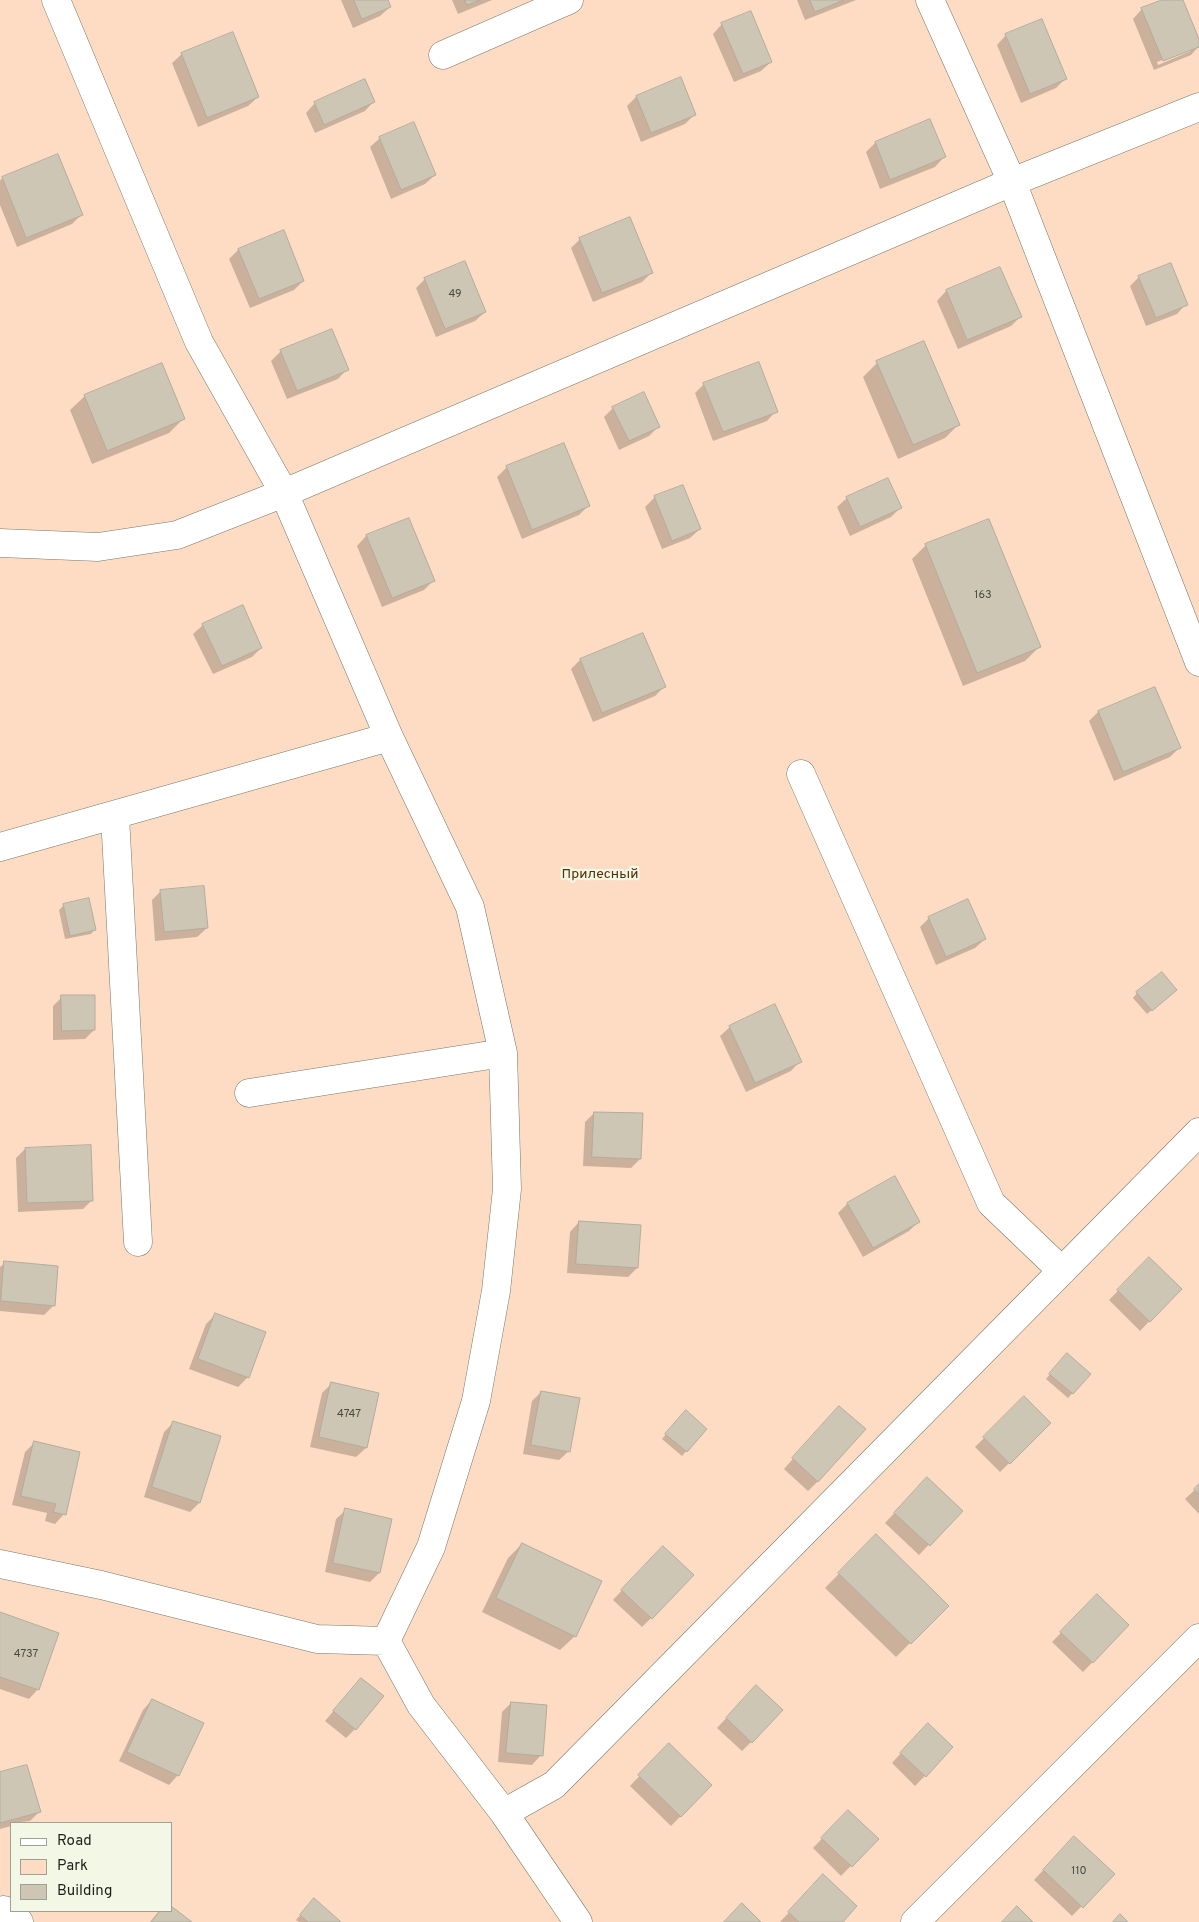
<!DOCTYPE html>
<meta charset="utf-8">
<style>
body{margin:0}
#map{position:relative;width:1199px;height:1922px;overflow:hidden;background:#f3f8e6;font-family:Overpass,sans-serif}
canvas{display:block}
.legend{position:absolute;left:10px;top:1822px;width:162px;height:90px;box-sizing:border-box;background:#f3f8e6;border:1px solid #9ea294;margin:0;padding:6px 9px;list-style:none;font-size:15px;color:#1e2019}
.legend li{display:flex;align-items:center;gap:10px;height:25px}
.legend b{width:25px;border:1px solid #9ea294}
</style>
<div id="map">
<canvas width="1199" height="1922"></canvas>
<ul class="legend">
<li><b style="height:6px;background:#fff"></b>Road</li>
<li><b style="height:14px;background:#fedcc3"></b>Park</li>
<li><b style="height:14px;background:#cdc6b5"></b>Building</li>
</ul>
</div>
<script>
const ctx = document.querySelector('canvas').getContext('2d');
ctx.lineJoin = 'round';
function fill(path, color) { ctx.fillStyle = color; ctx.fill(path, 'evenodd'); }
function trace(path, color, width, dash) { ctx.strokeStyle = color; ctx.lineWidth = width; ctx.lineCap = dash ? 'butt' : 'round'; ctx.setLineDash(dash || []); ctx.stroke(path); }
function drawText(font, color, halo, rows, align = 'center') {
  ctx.font = font + ' Overpass,sans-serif'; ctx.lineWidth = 4.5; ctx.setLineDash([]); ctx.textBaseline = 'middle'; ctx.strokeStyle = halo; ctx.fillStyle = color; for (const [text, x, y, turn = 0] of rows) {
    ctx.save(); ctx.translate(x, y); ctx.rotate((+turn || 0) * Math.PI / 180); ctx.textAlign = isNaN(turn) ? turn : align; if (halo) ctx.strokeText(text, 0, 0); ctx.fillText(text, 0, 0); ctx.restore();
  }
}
fill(new Path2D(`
 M0,0H1199V1922H0ZM11,1823H171V1911H11Z`), '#fedcc3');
fill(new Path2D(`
 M341,0H387L390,7L380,16L353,28Z
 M452,0H492L458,14Z
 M797,0H856L805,20Z
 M1165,0H1182L1199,46L1191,55L1154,70L1133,19L1142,9ZM1191,49V51L1158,65L1157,62Z
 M722,24L771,62L761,71L734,82L713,34Z
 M1006,35L1065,79L1056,88L1021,103L997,45Z
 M182,54L258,97L248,106L198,127L172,63Z
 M636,97L694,115L685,124L641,142L627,106Z
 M374,101L365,111L315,133L306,113L315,103Z
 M380,138L435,175L425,184L391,199L370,147Z
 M875,143L944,157L935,167L880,189L866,152Z
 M57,156L81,215L72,224L17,247L0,205V180Z
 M580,239L651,273L642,282L593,302L571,248Z
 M238,250L303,281L294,290L250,308L229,259Z
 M1000,268L1021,316L1011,326L958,349L937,301L946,291Z
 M1139,277L1186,304L1177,314L1146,326L1130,286Z
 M425,279L485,312L475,321L436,337L416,288Z
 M281,351L347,369L338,379L287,399L271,361Z
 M877,363L959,424L945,438L898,459L863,377Z
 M704,384L776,411L767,421L713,441L695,393Z
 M85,396L183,419L169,433L92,464L70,410Z
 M613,408L658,427L649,436L619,450L604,417Z
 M563,445L588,506L579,515L522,539L497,477L506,468Z
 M682,486L700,529L690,538L662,549L645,507L654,498Z
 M847,498L900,508L891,517L850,536L837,507Z
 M408,519L434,580L424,590L382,607L357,546L366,536Z
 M926,545L1039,647L1025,661L963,686L912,559Z
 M203,625L261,648L252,657L213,674L193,634Z
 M643,634L664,687L655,696L593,722L571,669L580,660Z
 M1154,688L1179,748L1170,757L1114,781L1089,721L1098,712Z
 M161,891L207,928L197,937L155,941L152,900Z
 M88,900L95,929L91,934L65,939L59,910L63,906Z
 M929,918L985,939L975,948L936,965L920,927Z
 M1137,993L1171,994L1147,1014L1133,998Z
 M62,997L94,1030L85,1039L53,1040V1006Z
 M730,1027L800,1061L791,1071L746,1092L720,1036Z
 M594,1113L640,1159L631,1168L583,1166L585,1122Z
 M25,1149L92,1200L83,1209L18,1212L16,1158Z
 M894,1178L919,1221L909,1231L863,1257L838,1213L847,1204Z
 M579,1222L637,1268L628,1277L567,1273L570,1232Z
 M1149,1259L1180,1289L1140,1331L1109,1300Z
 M5,1263L54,1305L44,1315L0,1311V1267Z
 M216,1314L248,1377L238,1387L189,1369L206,1324Z
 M1063,1359L1090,1374L1068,1398L1046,1379Z
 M331,1384L366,1448L356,1457L310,1447L322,1393Z
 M541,1392L569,1451L559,1460L523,1454L532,1401Z
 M1024,1398L1050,1423L1000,1472L975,1447Z
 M681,1416L705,1429L682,1456L662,1439Z
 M830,1417L818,1481L808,1491L784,1469Z
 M174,1422L199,1503L190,1512L144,1497L164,1432Z
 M34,1443L64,1514L55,1524L45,1521L47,1513L12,1505L25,1452Z
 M1199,1486V1514L1185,1499Z
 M918,1488L961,1511L919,1555L885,1523Z
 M346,1510L379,1573L370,1582L325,1572L336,1519Z
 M876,1536L947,1606L896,1657L825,1588Z
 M522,1544L575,1636L560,1650L482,1612L508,1558Z
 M653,1557L651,1618L642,1627L613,1600Z
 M1097,1596L1128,1625L1083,1672L1052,1642Z
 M0,1614L38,1689L29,1699L0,1689Z
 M361,1679L355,1729L346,1738L325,1721Z
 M747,1696L751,1742L742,1751L717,1728Z
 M152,1700L178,1775L169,1785L119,1761L143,1710Z
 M511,1703L541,1755L532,1765L498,1762L502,1712Z
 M918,1734L952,1748L915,1786L892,1763Z
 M669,1745L711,1785L671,1826L630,1786Z
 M0,1773L39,1812L30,1821L11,1823V1826L0,1829Z
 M848,1812L877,1839L841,1876L813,1848Z
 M1065,1847L1113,1874L1072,1916L1034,1880Z
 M814,1886L841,1922H780Z
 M309,1905L339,1922H299L296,1920Z
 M159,1911H171L190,1922H150Z`), '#0003');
const building = new Path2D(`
 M354,0H388L391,7L362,19Z
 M465,0H480L467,5Z
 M810,0H844L815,12Z
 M1162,0H1183L1199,39V47L1163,61L1141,8Z
 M751,11L772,62L743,74L721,23Z
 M1042,19L1067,79L1030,94L1005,34Z
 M233,32L259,97L207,118L181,53Z
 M681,77L696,115L651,133L636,96Z
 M365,79L375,102L324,125L314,102Z
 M930,119L946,157L890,180L875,142Z
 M414,122L436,175L401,190L379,137Z
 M58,154L83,215L26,238L2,177Z
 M630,217L653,273L602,293L579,238Z
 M284,230L304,281L259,299L238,249Z
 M465,261L486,312L445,329L424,278Z
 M1171,263L1188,305L1156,318L1138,276Z
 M1000,267L1022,317L967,340L946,290Z
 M332,329L349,370L297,391L280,350Z
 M924,341L960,425L913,445L876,361Z
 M759,362L778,412L723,432L703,383Z
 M162,363L185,419L107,451L84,395Z
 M644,392L660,427L629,441L612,407Z
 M564,443L590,506L532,530L506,466Z
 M888,478L902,508L860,527L846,497Z
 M683,485L701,529L672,541L654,496Z
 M409,518L435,581L392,598L366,535Z
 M989,519L1041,647L977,673L925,544Z
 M243,605L262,648L222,666L202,624Z
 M643,633L666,687L602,713L580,659Z
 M1155,687L1181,748L1123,772L1098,711Z
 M204,886L208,928L164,932L160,890Z
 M89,898L96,930L70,936L63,904Z
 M968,899L986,939L946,957L928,917Z
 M1162,972L1177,990L1152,1011L1136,992Z
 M61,995H95V1030L62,1031Z
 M775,1004L802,1062L755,1083L729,1026Z
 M594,1112L643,1113L641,1159L592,1157Z
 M91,1145L93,1201L27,1203L25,1148Z
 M895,1176L920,1222L873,1248L847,1203Z
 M579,1221L641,1225L638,1268L576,1264Z
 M1149,1257L1182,1289L1150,1322L1117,1290Z
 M4,1261L58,1266L55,1306L1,1301Z
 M215,1313L266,1332L249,1378L198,1359Z
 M1067,1353L1091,1374L1073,1394L1049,1374Z
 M331,1382L379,1393L367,1448L319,1437Z
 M541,1391L580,1398L570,1452L531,1445Z
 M1024,1396L1051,1423L1010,1464L983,1437Z
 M839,1406L866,1429L818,1482L792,1458Z
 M686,1410L707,1429L687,1452L665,1434Z
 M173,1421L221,1436L200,1503L152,1487Z
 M34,1441L80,1452L66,1515L53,1512L56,1504L21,1496Z
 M927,1477L963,1511L930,1546L894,1513Z
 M1199,1484V1495L1194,1489Z
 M345,1508L392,1519L380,1573L333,1563Z
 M876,1534L949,1606L911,1644L838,1573Z
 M522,1543L602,1581L576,1637L496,1598Z
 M663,1546L694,1575L652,1619L621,1590Z
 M1097,1594L1129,1625L1093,1663L1060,1632Z
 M0,1612L59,1633L39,1690L0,1677Z
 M361,1678L384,1696L356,1730L333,1711Z
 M756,1685L783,1710L752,1743L726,1718Z
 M152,1699L204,1723L179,1776L127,1752Z
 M511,1702L547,1705L543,1756L506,1753Z
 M928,1723L953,1747L926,1777L900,1753Z
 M669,1743L712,1785L681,1817L638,1775Z
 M27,1765L41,1812L0,1823V1772Z
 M848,1810L879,1839L852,1867L821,1838Z
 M1074,1836L1115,1874L1083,1908L1043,1870Z
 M823,1874L857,1906L843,1922H799L788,1912Z
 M314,1898L341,1922H308L300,1915Z
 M742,1903L761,1922H724Z
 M171,1906L192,1922H151L160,1911H171Z
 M1017,1906L1033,1922H1002Z
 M1120,1914L1128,1922H1113Z`);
fill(building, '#cdc6b5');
trace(building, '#b4ad9c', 1);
const minor = new Path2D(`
 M56,0L199,342L284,493L389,737L470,907L503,1053L507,1189L496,1291L476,1401L431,1547L386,1641L421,1705L504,1813L578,1922
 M930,0L1012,182L1199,662
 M443,55L569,0
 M0,543L98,547L177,535L284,493L1012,182L1199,107
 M801,774L991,1203L1062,1271
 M115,816L138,1242
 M0,847L389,737
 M249,1093L503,1053
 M0,1564L101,1585L317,1639L386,1641
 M504,1813L554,1785L1199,1132
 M4,1910L19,1922
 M915,1922L1199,1638`);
trace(minor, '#757969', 29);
trace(minor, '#fff', 28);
drawText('11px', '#4a4a40', null, [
 ["49",455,295],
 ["163",983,596],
 ["4747",349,1415],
 ["4737",26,1655],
 ["110",1079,1872]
]);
drawText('14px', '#582e05', '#f3f8e6', [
 ["Прилесный",600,875]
]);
</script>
